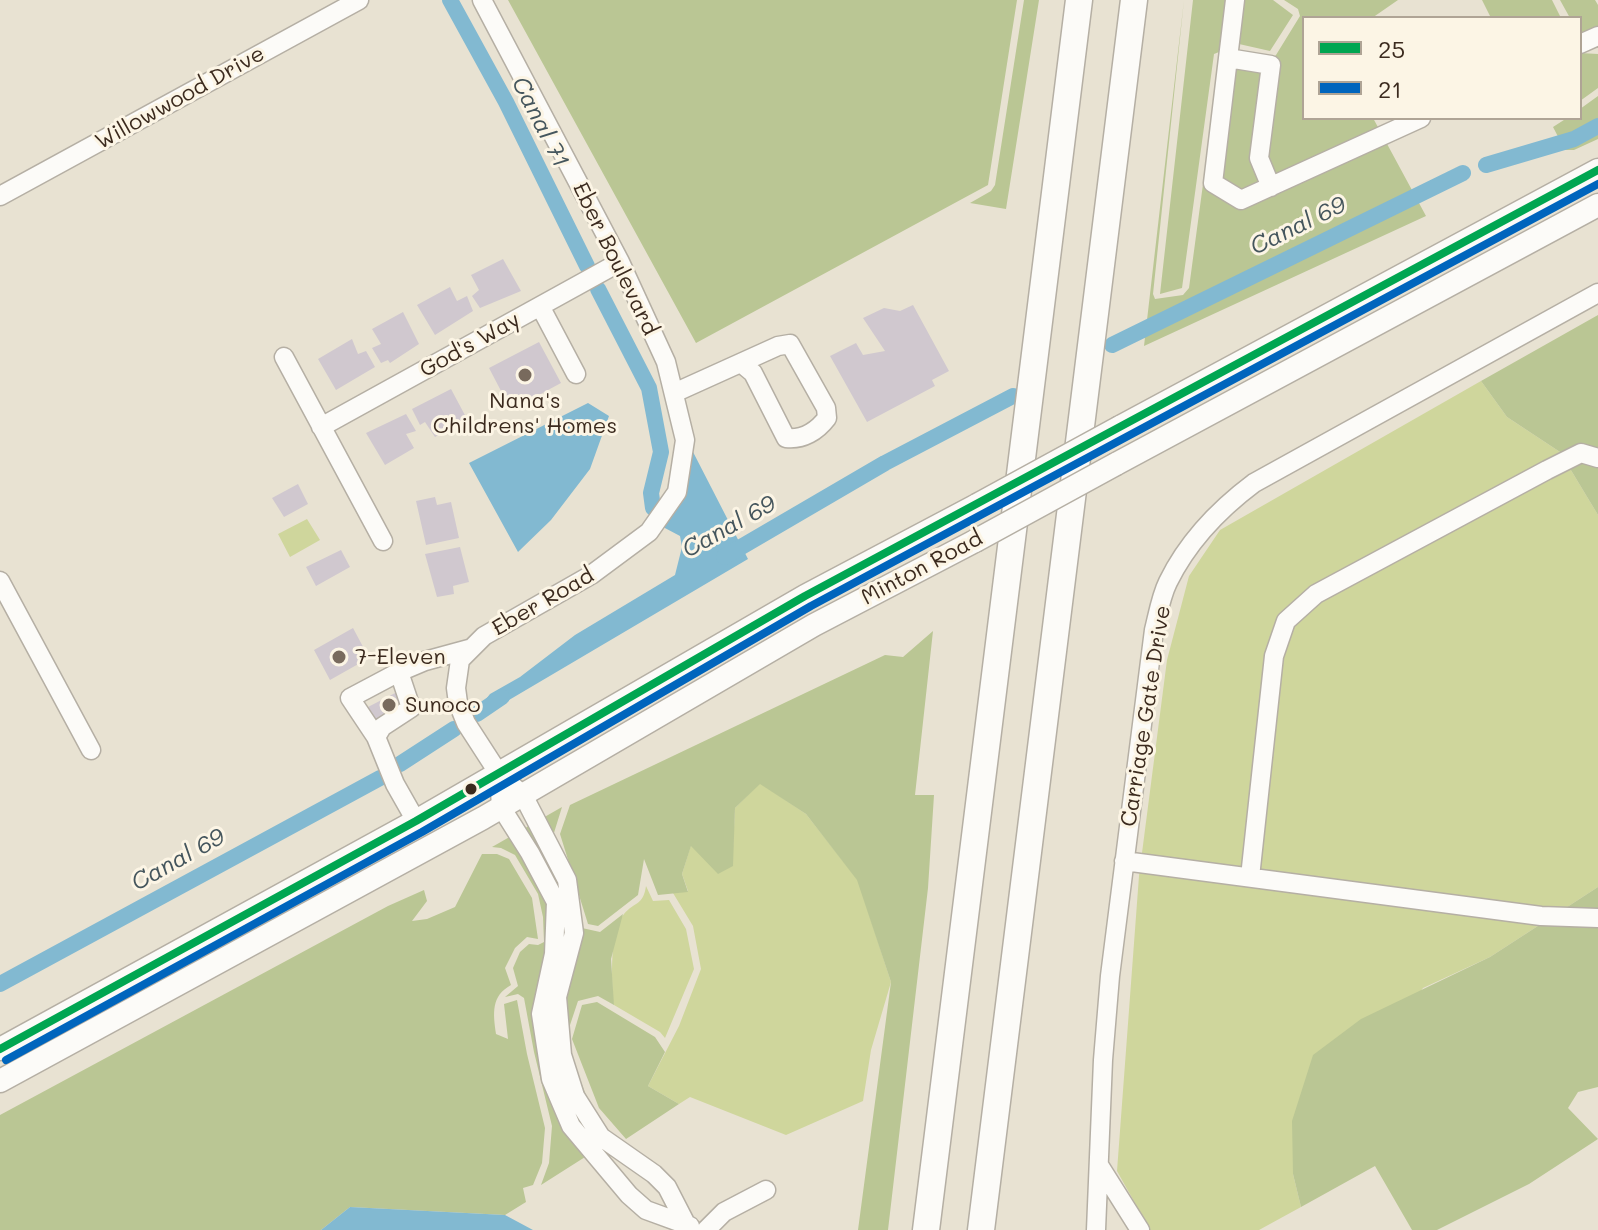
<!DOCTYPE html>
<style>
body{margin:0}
#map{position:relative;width:1598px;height:1230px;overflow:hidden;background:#e8e2d2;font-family:Mali,sans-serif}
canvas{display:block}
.legend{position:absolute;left:1302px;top:16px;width:280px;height:104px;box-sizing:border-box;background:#fcf5e5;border:2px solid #afa495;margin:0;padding:10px 14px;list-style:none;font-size:24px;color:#3b2a1e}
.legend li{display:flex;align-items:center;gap:16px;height:40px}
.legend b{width:40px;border:2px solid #afa495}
</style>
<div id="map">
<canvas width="1598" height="1230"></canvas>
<ul class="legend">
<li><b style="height:10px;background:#00a651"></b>25</li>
<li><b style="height:10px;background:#0065bd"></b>21</li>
</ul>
</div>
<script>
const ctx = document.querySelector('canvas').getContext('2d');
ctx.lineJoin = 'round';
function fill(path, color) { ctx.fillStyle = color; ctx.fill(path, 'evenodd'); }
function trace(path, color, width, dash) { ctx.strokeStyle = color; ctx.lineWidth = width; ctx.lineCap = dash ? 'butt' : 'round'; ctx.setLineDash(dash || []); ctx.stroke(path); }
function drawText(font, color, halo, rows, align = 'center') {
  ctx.font = font + ' Mali,sans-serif'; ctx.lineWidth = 6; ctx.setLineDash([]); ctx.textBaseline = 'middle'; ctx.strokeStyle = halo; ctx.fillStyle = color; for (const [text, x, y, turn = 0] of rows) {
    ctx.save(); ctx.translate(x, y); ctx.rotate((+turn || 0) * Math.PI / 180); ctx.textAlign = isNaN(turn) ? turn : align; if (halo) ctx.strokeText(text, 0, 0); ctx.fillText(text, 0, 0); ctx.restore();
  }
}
fill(new Path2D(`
 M1481,381L1507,417L1560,452L1598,515V887L1490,957L1423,988L1293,1174L1301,1207L1259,1230H1150L1117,1171L1139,876L1167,660L1189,576L1220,530Z
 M307,519L320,540L290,557L278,534Z
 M760,783L806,814L858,880L891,982L871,1050L863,1101L786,1135L690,1097L679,1104L648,1086L679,1026L701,969L693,926L673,893L688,891L682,874L691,845L732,866L735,808Z
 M646,886L653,901L669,900L686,929L694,969L665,1038L660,1032L614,1005L613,1001C612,980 609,931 624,914C635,901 643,906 646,886Z`), '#cfd69c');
fill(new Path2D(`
 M508,0H1017L988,185L696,343Z
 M1024,0H1039L1006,209L970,203L991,191L995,185Z
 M1184,0L1153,294L1155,299L1183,295L1189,288L1220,58H1273L1276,55L1300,16L1298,9L1284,0H1398L1372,18H1304V118H1373L1426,216L1144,346Z
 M1193,0H1273L1293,15L1270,51L1239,44L1214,54L1182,288L1160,294Z
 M1482,0H1552L1561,18H1491Z
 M1560,0H1595L1598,5V48H1586L1580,37V18H1570Z
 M1580,53L1598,54V88L1580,101Z
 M1598,96V139L1574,150H1565L1553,127L1567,118H1580V109Z
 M1598,315V515L1560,452L1507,417L1481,381Z
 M933,631L915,795H934L928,888L888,1230H858L891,982L857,880L806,814L760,784L735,808L733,866L718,874L691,846L682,874L688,892L658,895L644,859L638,895L598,926L588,924L560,834L570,805L885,655L903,657Z
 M562,807L553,836L582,928L600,932L623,914L611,959L614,1005L598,996L578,1001L565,1040L592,1111L615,1138L541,1185L549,1163L552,1126L534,1052L524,998L518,994L505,997L518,986L513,968L520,952L529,944L538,945L544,942L543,917L538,894L515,855L501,848L492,847Z
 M482,854H497L509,859L532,898L538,939L527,937L515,948L505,968L511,985C491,996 493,1013 496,1034L508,1039L504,1004L517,1000L527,1054L545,1128L542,1163L533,1185L523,1188L526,1202L505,1215L350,1207L321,1230H0V1115L388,906L424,890L427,901L412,921L427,919L455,907Z
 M1598,887V1087L1578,1092L1568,1108L1598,1139L1529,1184L1437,1230H1412L1375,1166L1301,1207L1293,1174L1292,1121L1313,1055L1361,1019L1490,957Z
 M597,1002L655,1037L665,1052L648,1086L679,1104L626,1139L599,1108L572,1039L582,1005Z`), '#bac694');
fill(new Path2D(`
 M588,403L609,416L590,469L551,520L518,552L469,463Z
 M692,450L748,559L487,713L482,704L490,694L520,677L575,635L675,575L682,547L680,536L663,527Z
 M350,1207L505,1215L533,1230H321Z`), '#82b9d1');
trace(new Path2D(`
 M450,0L506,102L587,266
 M1486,165L1574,139L1598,126
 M598,289L649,388L661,452L651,493L653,508
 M1112,345L1463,173
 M724,557L885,463L1013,396
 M477,714L502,697
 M400,764L454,729
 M0,984L380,778`), '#82b9d1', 16);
fill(new Path2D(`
 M503,259L521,291L480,308L472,296L479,290L471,275Z
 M450,287L457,301L467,296L473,311L435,335L417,305Z
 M913,305L949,371L932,380L935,386L867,422L830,356L856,343L863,355L885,351L863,318L884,308L900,311Z
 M403,312L419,344L390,363L388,360L381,363L372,348L381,344L372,329Z
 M352,339L358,354L366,351L375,367L336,390L318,359Z
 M539,342L561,383L511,410L489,368Z
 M451,389L467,419L435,437L425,422L420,425L412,409Z
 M406,414L416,431L406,434L414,448L385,465L366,433Z
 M298,484L308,504L284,517L272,498Z
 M435,497L437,505L451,502L459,538L426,545L416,501Z
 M460,547L469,582L453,586L454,594L437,597L425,554Z
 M341,550L350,567L316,586L306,567Z
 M353,628L369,658L330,680L314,650Z
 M399,691L407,705L376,722L368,707Z`), '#d0c8cf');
const minor = new Path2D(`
 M482,0L620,262L666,362L685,440L677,492L649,532L591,575L484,636L460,660L456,688L458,703L466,723L499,774L523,795L567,880L574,933L557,997L562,1055L575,1096L601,1137L654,1174L667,1187L686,1224
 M1235,0L1213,183L1241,200L1421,118
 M1580,44L1598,36
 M1228,58L1271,65L1259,158L1271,187
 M0,196L359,0
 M540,306L576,374
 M284,357L383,541
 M674,393L778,346L790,344L826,408L827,418C817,431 803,440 786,438L753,373L741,363
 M321,427L620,262
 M0,581L91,750
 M376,737L350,698L399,672
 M499,774L501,807L530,853L556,902L554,954L541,1014L551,1079L571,1126L629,1195L646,1210L690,1226
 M416,821L395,784L376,737L382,727L411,708L399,672L425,661L469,649
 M1124,861L1541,916L1598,918
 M1250,877L1274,656L1286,621L1316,594L1547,470L1581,453L1598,458
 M1099,1165L1140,1230
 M706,1230L724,1212L766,1190
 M1096,1230L1103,1060L1110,976L1154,630C1158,614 1161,596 1168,582C1188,541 1218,510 1254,483L1598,293`);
const major = new Path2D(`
 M1120,427L1598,170
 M1116,464L1598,205
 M0,1049L416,821L805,596L977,505
 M0,1081L483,818L814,625L975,541`);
const highway = new Path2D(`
 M926,1230L1079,0
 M981,1230L1134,0`);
trace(minor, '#b5afa4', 21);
trace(major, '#b5afa4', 25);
trace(highway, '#b5afa4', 29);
trace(minor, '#fcfbf8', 18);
trace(major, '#fcfbf8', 22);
trace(highway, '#fcfbf8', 26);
const majorBridge = new Path2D(`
 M977,505L1120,427
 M975,541L1116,464`);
trace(majorBridge, '#b5afa4', 25, []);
trace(majorBridge, '#fcfbf8', 22);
trace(new Path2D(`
 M0,1049L416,821L805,596L1598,170`), '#00a651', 8);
trace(new Path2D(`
 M6,1060L422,832L811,606L1598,184`), '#0065bd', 8);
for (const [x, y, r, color] of [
 [525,375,8,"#786a5d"],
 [339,657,8,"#786a5d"],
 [389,705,8,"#786a5d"],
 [471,789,7,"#3b2a1e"]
]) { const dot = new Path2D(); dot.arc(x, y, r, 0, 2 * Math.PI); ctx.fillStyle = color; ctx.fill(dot); trace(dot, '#fcf5e5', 3); }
drawText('22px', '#3b2a1e', '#fcf5e5', [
 ["Willowwood Drive",180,98,-29],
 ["Eber Boulevard",615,259,64],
 ["God's Way",470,345,-29],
 ["Minton Road",922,568,-28],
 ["Eber Road",543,602,-30],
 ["Carriage Gate Drive",1146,716,-81]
]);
drawText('22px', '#3b2a1e', '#fcf5e5', [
 ["Nana's",525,401,"center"],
 ["Childrens' Homes",525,426,"center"],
 ["7-Eleven",355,657],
 ["Sunoco",405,705]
], 'left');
drawText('italic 24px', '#45565d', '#fcf5e5', [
 ["Canal 71",540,122,63],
 ["Canal 69",1298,226,-26],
 ["Canal 69",729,527,-29],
 ["Canal 69",178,860,-29]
]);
</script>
